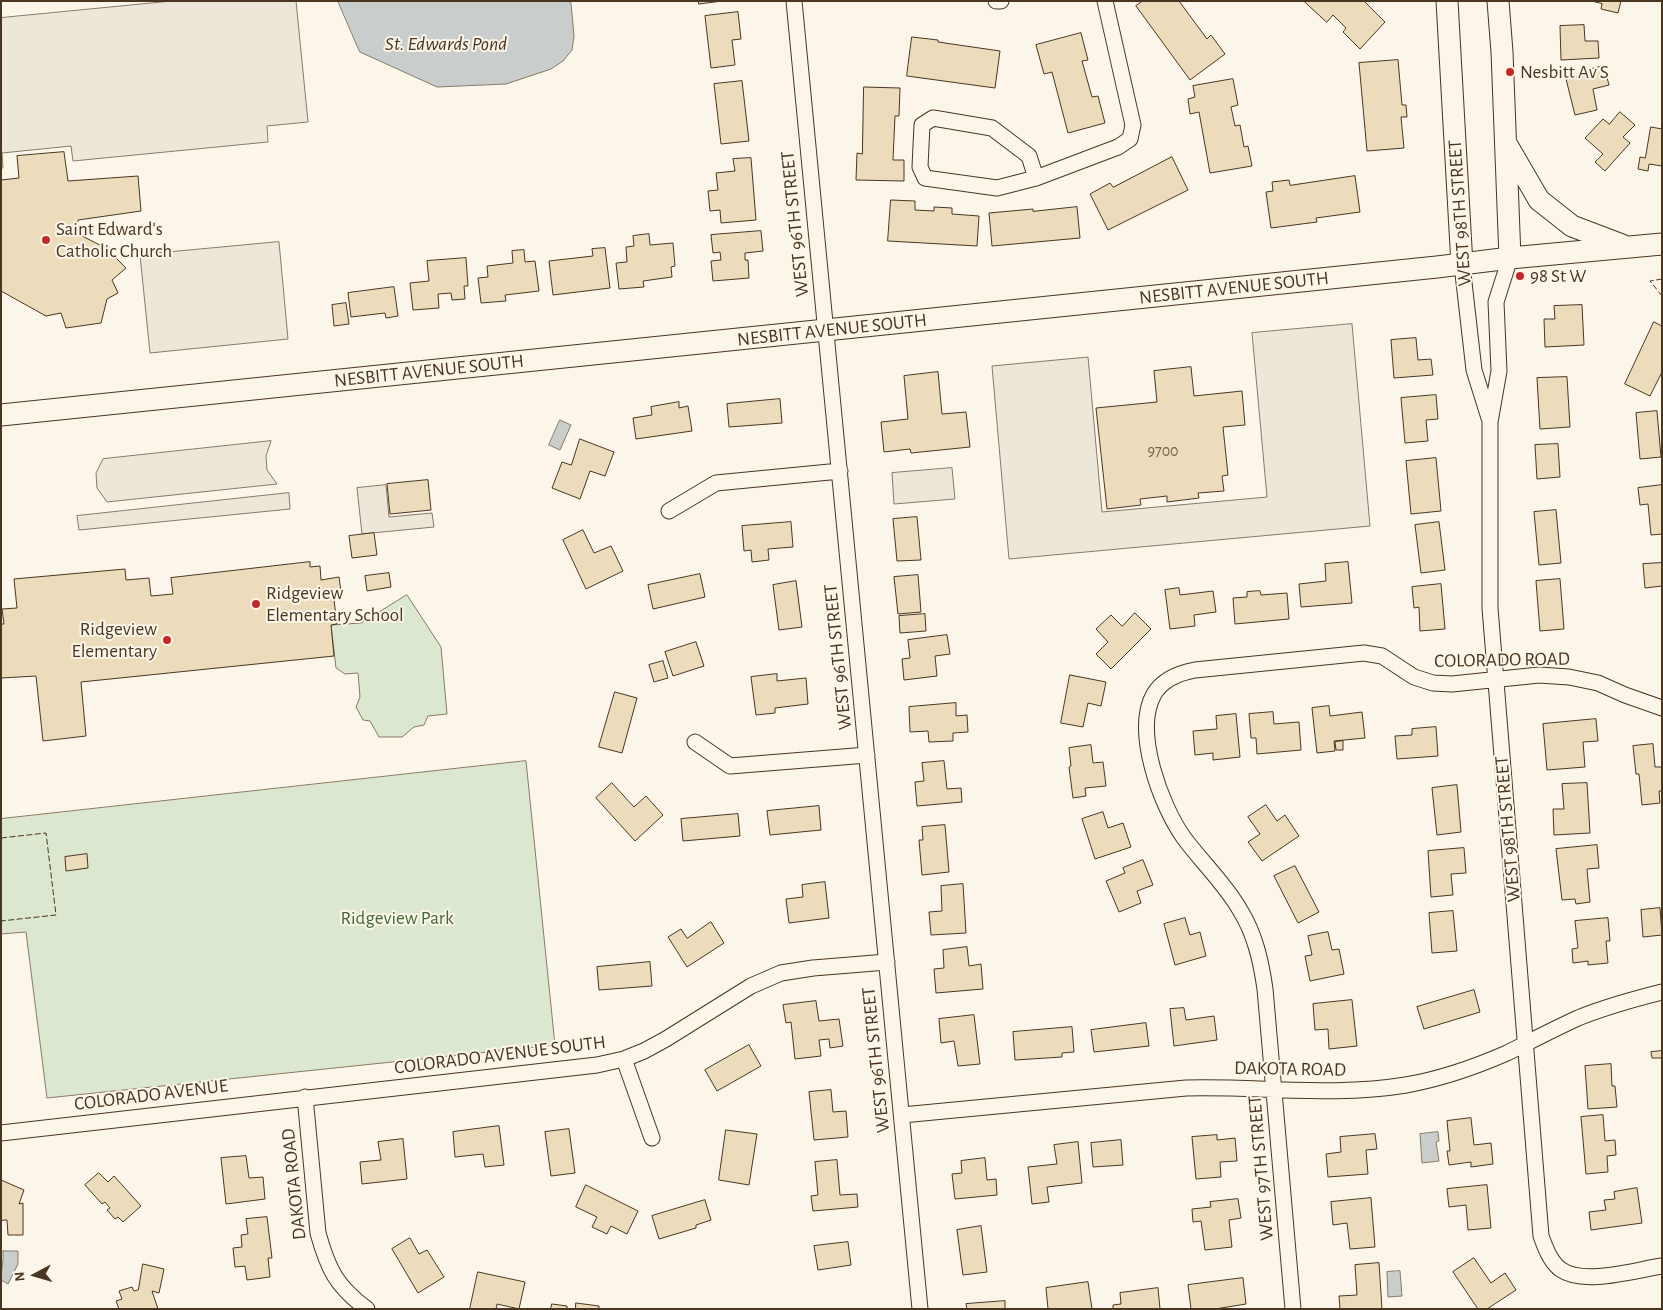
<!DOCTYPE html>
<style>
body{margin:0}
#map{position:relative;width:1663px;height:1310px;overflow:hidden;background:#fbf6e9;font-family:"Alegreya Sans",sans-serif}
canvas{display:block}
.frame{position:absolute;inset:0;border:2px solid #4a3520;pointer-events:none}
.north{position:absolute;left:10px;top:1250px;width:50px;height:50px;-webkit-text-stroke:4px #fbf6e9;paint-order:stroke;rotate:264deg;font-size:14px;font-weight:700;line-height:20px;text-align:center;color:#4a3520}
.north::after{content:'';display:block;margin:auto;width:18px;height:22px;background:#4a3520;clip-path:polygon(50% 0,100% 100%,50% 72%,0 100%)}
</style>
<div id="map">
<canvas width="1663" height="1310"></canvas>
<div class="frame"></div>
<div class="north">N</div>
</div>
<script>
const ctx = document.querySelector('canvas').getContext('2d');
ctx.lineJoin = 'round';
function fill(path, color) { ctx.fillStyle = color; ctx.fill(path, 'evenodd'); }
function trace(path, color, width, dash) { ctx.strokeStyle = color; ctx.lineWidth = width; ctx.lineCap = dash ? 'butt' : 'round'; ctx.setLineDash(dash || []); ctx.stroke(path); }
function drawText(font, color, halo, rows, align = 'center') {
  ctx.font = font + ' "Alegreya Sans",sans-serif'; ctx.lineWidth = 4; ctx.setLineDash([]); ctx.textBaseline = 'middle'; ctx.strokeStyle = halo; ctx.fillStyle = color; for (const [text, x, y, turn = 0] of rows) {
    ctx.save(); ctx.translate(x, y); ctx.rotate((+turn || 0) * Math.PI / 180); ctx.textAlign = isNaN(turn) ? turn : align; if (halo) ctx.strokeText(text, 0, 0); ctx.fillText(text, 0, 0); ctx.restore();
  }
}
const green = new Path2D(`
 M407,595L441,647L447,714L428,716L424,725L414,727L402,737H379L370,721L363,720L356,707L360,697L358,673L345,674L336,668L331,625L361,623Z
 M526,761L555,1045L47,1098L26,932L1,934V819Z`);
fill(green, '#dce7d0');
trace(green, '#887966', 1);
const parking = new Path2D(`
 M172,1H296L308,122L267,126L268,142L73,161L71,146L2,153L3,168H1V18Z
 M279,242L288,339L150,353L140,255Z
 M1352,324L1370,526L1009,559L992,366L1088,357L1102,512L1267,497L1252,333Z
 M271,441L266,456L267,470L277,484L107,502L97,488L96,473L103,459Z
 M952,468L955,499L894,504L892,473Z
 M386,485L389,517L432,513L434,527L362,534L357,488Z
 M289,493L290,509L79,530L77,516Z`);
fill(parking, '#ede7d9');
trace(parking, '#887966', 1);
const water = new Path2D(`
 M338,1H568L571,3L574,36L572,50L563,61L551,69L506,84L437,87L360,52Z
 M560,420L571,425L560,450L549,445Z
 M1438,1132L1439,1141L1436,1142L1439,1161L1422,1163L1420,1134Z
 M3,1251H18V1264L8,1284L1,1280C1,1270 4,1261 3,1251Z
 M1400,1271L1402,1296L1388,1297L1387,1272Z`);
fill(water, '#c9cecd');
trace(water, '#887966', 1);
const building = new Path2D(`
 M699,1H722L699,4Z
 M1143,1H1179L1207,39L1211,35L1225,54L1190,80L1136,6Z
 M1304,1H1364L1385,22L1360,49L1343,32L1346,28L1333,15L1327,22Z
 M1592,1H1621L1618,13L1601,9L1602,4Z
 M738,12L741,39L732,40L735,65L711,68L705,16Z
 M1584,25L1585,41H1598L1599,58L1561,60L1560,26Z
 M1081,33L1088,60L1082,61L1092,97L1098,96L1105,123L1068,133L1052,72L1044,74L1036,45Z
 M912,37L938,40V42L1000,51L995,88L907,76Z
 M1398,60L1402,105H1406L1407,117H1401L1404,148L1367,151L1359,63Z
 M1604,66L1609,85L1593,89L1597,110L1575,115L1566,79L1584,75L1583,71Z
 M1233,79L1238,105L1231,107L1235,126L1240,125L1244,147L1248,146L1252,166L1210,173L1199,112L1190,114L1188,99L1195,97L1193,86Z
 M742,81L749,141L721,144L714,84Z
 M864,87L900,88L899,116H895L893,160H904V181L856,180L857,153L862,154Z
 M1620,112L1635,125L1623,137L1630,143L1605,171L1595,162L1603,154L1585,138L1603,119L1609,124Z
 M1651,127L1662,129V166L1649,164L1648,171L1638,169L1640,157L1645,158Z
 M64,152L68,181L138,176L141,211L78,220L76,233L106,248L126,268L112,280L118,293L107,299L101,323L66,328L61,313L46,316L1,291V180L19,178L17,156Z
 M1172,157L1188,190L1108,230L1090,194L1110,183L1113,187Z
 M751,158L756,220L721,223L720,210L710,211L708,191L718,190L716,173L735,171L733,159Z
 M1355,176L1360,212L1316,218L1317,222L1271,228L1266,192L1273,191L1272,182L1289,180L1290,185Z
 M891,200L915,201V210L934,211V207L952,208V214L979,216L977,246L888,241Z
 M1077,207L1080,238L992,246L989,213L1033,209V211Z
 M761,231L763,251L745,253V260H748L749,278L713,281L711,261L721,260L720,252L713,253L711,235Z
 M649,234L650,245L673,243L675,266L671,267L672,277L643,281L644,287L619,289L616,263L627,262L626,247L634,246L633,236Z
 M605,248L610,288L553,295L549,261L593,256L592,249Z
 M524,250L525,262L535,261L539,291L505,295L506,301L481,303L478,278L488,277L487,266L513,263L512,251Z
 M466,258L468,286H464L465,299L452,300L451,293L438,294L439,308L413,310L410,283L429,281L427,261Z
 M394,287L398,316L386,318L385,313L351,317L348,293Z
 M346,303L349,324L334,326L332,305Z
 M1582,305L1584,345L1545,347L1544,319H1555L1554,306Z
 M1654,322L1662,326V372L1650,396L1625,384Z
 M1416,338L1418,360L1431,359L1433,375L1394,378L1391,340Z
 M1191,367L1194,396L1242,391L1245,425L1223,427L1228,475L1222,476L1224,491L1198,493L1199,498L1167,502V496L1140,499L1141,505L1107,509L1096,408L1157,402L1154,371Z
 M938,372L942,414L966,412L970,447L911,453L910,449L884,452L881,422L908,419L904,376Z
 M1567,377L1570,427L1540,429L1537,378Z
 M1436,395L1438,419L1426,420L1428,441L1405,443L1401,398Z
 M780,399L782,423L729,427L727,404Z
 M679,402V408L688,406L692,431L636,439L633,418L652,415L651,407Z
 M1657,411L1661,457L1640,459L1636,413Z
 M580,439L614,452L605,476L590,471L580,499L552,488L562,462L571,465Z
 M1558,444L1560,477L1537,479L1535,445Z
 M1436,458L1441,511L1411,514L1406,461Z
 M428,480L431,510L390,514L387,484Z
 M1662,485V534L1651,535L1648,504L1640,505L1638,488Z
 M1556,510L1561,563L1539,565L1534,512Z
 M917,517L921,560L897,561L893,519Z
 M791,522L793,547L768,549L769,560L752,562L751,550L744,551L742,526Z
 M1439,522L1445,570L1421,573L1415,525Z
 M583,530L594,553L611,546L623,571L586,589L563,540Z
 M374,533L377,555L352,558L349,536Z
 M310,562V567L320,566L321,580L339,577L341,591L333,592L337,624L331,625L334,656L81,682L86,736L43,741L36,676L1,678V624H4L2,609L17,608L14,579L125,569L126,580L149,578L151,596L173,594L171,578Z
 M1348,562L1352,603L1301,607L1299,584L1326,581L1325,564Z
 M1662,563V586L1645,588L1643,564Z
 M389,573L391,587L367,591L365,576Z
 M700,574L705,597L653,609L648,585Z
 M918,575L921,612L898,614L894,577Z
 M1560,579L1564,629L1540,631L1536,581Z
 M796,581L802,627L779,630L773,585Z
 M1441,584L1445,629L1420,631L1419,607L1414,608L1412,587Z
 M1179,588L1180,595L1213,591L1216,612L1194,615L1195,626L1170,629L1165,590Z
 M1260,591L1261,595L1287,593L1289,619L1235,624L1233,598L1247,597V592Z
 M1135,613L1151,629L1111,669L1096,654L1108,642L1096,629L1111,615L1122,626Z
 M925,614L926,631L900,633L899,616Z
 M947,635L950,654L935,656L937,676L904,680L902,659L910,658L908,640Z
 M696,642L704,666L673,676L665,652Z
 M663,661L668,678L654,682L649,665Z
 M777,674V681L806,678L808,704L775,708V713L756,715L751,677Z
 M1070,675L1106,682L1101,706L1088,703L1083,727L1061,723Z
 M615,692L637,698L622,753L599,747Z
 M956,703V716L967,715L968,732L953,733V741L929,742L928,731L910,732L909,707Z
 M1329,706L1330,716L1362,712L1365,738L1334,741L1335,751L1317,753L1312,708Z
 M1273,712L1274,724L1299,722L1301,750L1257,754L1256,738H1251L1249,714Z
 M1236,714L1240,757L1213,760V753L1195,755L1193,731L1217,729L1216,716Z
 M1596,719L1598,741L1583,742L1585,767L1547,770L1543,724Z
 M1436,727L1438,756L1397,759L1395,736L1412,735V729Z
 M1343,741V750H1336L1335,742Z
 M1653,744L1655,767H1662V791H1659L1660,803L1642,805L1639,774H1636L1633,746Z
 M1091,745L1093,763L1103,762L1106,786L1085,788L1086,796L1073,798L1069,767L1071,766L1069,748Z
 M944,761L947,789L961,788L962,802L917,806L915,782L924,781L922,763Z
 M612,783L634,807L646,796L663,815L635,841L596,798Z
 M1587,783L1590,833L1554,835L1553,809H1564L1562,784Z
 M1457,785L1461,832L1437,835L1432,788Z
 M1266,805L1277,821L1285,815L1299,836L1262,861L1248,842L1260,834L1248,817Z
 M819,806L821,830L770,835L767,811Z
 M1103,812L1108,828L1123,823L1131,847L1095,859L1082,819Z
 M738,814L740,836L683,841L681,819Z
 M945,825L949,872L922,875L919,840H923L922,827Z
 M1597,845L1599,868L1587,869L1590,902L1576,904L1575,899L1562,900L1556,849Z
 M1464,848L1466,873L1451,874L1453,895L1431,897L1428,851Z
 M87,854L88,868L66,871L65,857Z
 M1143,860L1153,885L1137,891L1141,903L1119,912L1106,881L1125,873L1123,868Z
 M1295,866L1319,912L1298,923L1274,876Z
 M825,882L829,918L789,923L786,899L803,897L802,885Z
 M963,884L966,933L931,935L929,912L942,911L941,886Z
 M1660,908L1662,935L1643,937L1641,910Z
 M1453,911L1457,951L1432,953L1429,913Z
 M1185,918L1190,935L1200,932L1206,956L1175,965L1164,924Z
 M1608,918L1610,941H1606L1608,963L1588,965V961L1573,963L1572,949L1578,948L1575,921Z
 M711,922L724,943L687,967L668,937L681,929L687,938Z
 M1328,932L1332,950L1339,949L1344,974L1310,981L1305,956L1312,955L1308,936Z
 M967,947L969,966L981,964L983,989L936,993L934,969L944,968L943,950Z
 M650,962L652,986L599,990L597,967Z
 M1474,990L1480,1012L1424,1029L1417,1007Z
 M1352,1000L1357,1046L1329,1049L1328,1029L1315,1030L1313,1004Z
 M816,1001L819,1021L839,1019L843,1046L830,1048L829,1039L819,1040L821,1056L795,1059L791,1022L786,1023L783,1005Z
 M1184,1008L1186,1020L1214,1016L1217,1040L1174,1046L1170,1009Z
 M974,1015L980,1064L958,1066L954,1041L941,1043L939,1019Z
 M1146,1023L1149,1046L1094,1052L1091,1030Z
 M1072,1027L1074,1052L1062,1053V1057L1015,1060L1013,1032Z
 M749,1045L761,1066L717,1091L705,1070Z
 M1662,1051V1058H1652L1651,1052Z
 M1611,1064L1612,1086H1615L1617,1107L1588,1109L1585,1066Z
 M831,1090L833,1112L846,1111L848,1137L814,1140L809,1092Z
 M1603,1115L1605,1141L1615,1140L1616,1155L1607,1156L1608,1172L1586,1174L1581,1117Z
 M1471,1118L1474,1145L1491,1143L1493,1164L1471,1167V1162L1449,1165L1447,1151H1450L1447,1121Z
 M499,1126L504,1165L485,1167L483,1154L455,1157L453,1132Z
 M569,1129L575,1173L551,1176L545,1132Z
 M726,1130L757,1134L749,1185L719,1180Z
 M1375,1134L1377,1149L1366,1150L1368,1174L1328,1177L1326,1154L1341,1152L1340,1137Z
 M1217,1135V1140L1235,1138L1237,1161L1220,1162L1221,1177L1196,1179L1192,1137Z
 M403,1139L407,1179L362,1184L360,1162L381,1160L378,1142Z
 M1121,1140L1123,1165L1093,1167L1091,1143Z
 M1078,1142L1082,1183L1047,1187L1049,1202L1032,1204L1028,1167L1057,1164L1054,1145Z
 M246,1156L249,1178L263,1177L265,1199L226,1204L221,1158Z
 M985,1158L987,1180L996,1179L997,1195L955,1199L952,1174L962,1173L961,1161Z
 M837,1160L840,1195L857,1194L858,1207L813,1211L811,1196L818,1195L815,1162Z
 M99,1173L108,1182L114,1176L141,1206L123,1222L118,1217L115,1219L107,1210L110,1208L105,1202L102,1204L85,1185Z
 M1,1180L24,1190L19,1204L23,1203V1235H8L7,1220H3L1,1222Z
 M586,1185L638,1211L627,1234L611,1226L607,1234L592,1227L597,1217L576,1207Z
 M1487,1185L1491,1228L1468,1230L1466,1205L1449,1207L1447,1189Z
 M1637,1188L1642,1223L1591,1230L1589,1212L1606,1210L1604,1200L1615,1199L1614,1192Z
 M1371,1198L1375,1247L1350,1249L1347,1223L1333,1225L1331,1202Z
 M1238,1199L1241,1218L1229,1220L1232,1247L1205,1250L1201,1221L1193,1222L1192,1209L1211,1207L1210,1202Z
 M705,1200L711,1220L696,1225V1228L659,1239L652,1216Z
 M267,1217L272,1258H268L270,1277L247,1280L245,1266L235,1267L233,1248L242,1247L241,1235L248,1234L246,1219Z
 M981,1226L987,1272L963,1275L957,1230Z
 M410,1238L419,1254L427,1250L444,1277L418,1293L392,1249Z
 M848,1242L851,1265L818,1270L814,1246Z
 M1474,1258L1491,1283L1505,1273L1516,1290L1487,1309H1478L1453,1272Z
 M1379,1263L1382,1309H1340L1339,1296L1357,1295L1355,1265Z
 M143,1264L164,1269L159,1293L152,1291L158,1309H119L116,1301L122,1299L119,1291L132,1287L134,1291L138,1290Z
 M478,1272L525,1282L519,1309L497,1304L496,1309H470Z
 M1243,1278L1246,1304L1215,1309H1191L1188,1285Z
 M1088,1282L1092,1309H1048L1046,1288Z
 M1158,1288L1160,1309H1113V1305L1121,1304L1120,1293Z
 M1005,1301V1309H967L966,1304Z
 M576,1303L599,1306V1309H576Z
 M552,1304L567,1306V1309H551Z`);
fill(building, '#ecdcbc');
trace(building, '#4a3520', 1);
const street = new Path2D(`
 M794,1L920,1309
 M996,1H1001
 M1036,178L1029,156L992,128L933,118L922,125L920,167L925,178L997,188L1036,178L1118,147L1130,139L1133,125L1105,1
 M1510,258L1496,302L1499,371L1490,422V608L1541,1236C1545,1247 1550,1261 1560,1269C1583,1286 1635,1270 1662,1266
 M1462,265L1474,370L1489,418
 M669,511L716,483L840,471
 M695,742L730,766L867,755
 M624,1059L652,1138
 M305,1097L318,1233C328,1269 336,1286 367,1309
 M902,1115L1186,1088C1259,1086 1333,1097 1406,1085C1440,1079 1475,1067 1507,1053C1531,1041 1554,1029 1578,1018C1605,1007 1634,999 1662,992
 M1,1133L597,1065L624,1059L644,1051L666,1039L751,986L781,973L813,968L887,962
 M1293,1309L1265,989C1261,961 1255,934 1240,910C1226,885 1201,861 1184,838C1161,806 1133,731 1154,694C1163,679 1179,673 1195,670L1364,653L1382,656L1414,677L1433,683L1452,684L1539,675L1569,677L1598,683L1625,695L1662,708`);
const secondary = new Path2D(`
 M1447,1L1462,265
 M1498,1L1502,52L1510,258
 M1507,145L1539,200L1572,226L1622,245
 M1,415L1437,267L1510,258L1662,244`);
trace(street, '#4a3520', 17);
trace(secondary, '#4a3520', 23);
trace(street, '#fbf6e9', 15);
trace(secondary, '#fbf6e9', 21);
trace(new Path2D(`
 M1662,279L1650,281L1662,296
 M1,838L46,833L56,915L1,921`), '#4a3520', 1, [6, 2.5]);
for (const [x, y, r, color] of [
 [1510,72,5,"#c62828"],
 [46,240,5,"#c62828"],
 [1520,276,5,"#c62828"],
 [256,604,5,"#c62828"],
 [167,640,5,"#c62828"]
]) { const dot = new Path2D(); dot.arc(x, y, r, 0, 2 * Math.PI); ctx.fillStyle = color; ctx.fill(dot); trace(dot, '#fbf6e9', 2); }
drawText('16px', '#725f47', null, [
 ["9700",1163,451]
]);
drawText('19px', '#4a3520', '#fbf6e9', [
 ["Nesbitt Av S",1520,72],
 ["Saint Edward's",56,229],
 ["Catholic Church",56,251],
 ["98 St W",1530,276],
 ["Ridgeview",266,593],
 ["Elementary School",266,615],
 ["Ridgeview",157,629,"right"],
 ["Elementary",157,651,"right"]
], 'left');
drawText('19px', '#4a3520', '#fbf6e9', [
 ["WEST 98TH STREET",1460,213,-94],
 ["WEST 96TH STREET",795,224,-96],
 ["NESBITT AVENUE SOUTH",1234,288,-6],
 ["NESBITT AVENUE SOUTH",832,330,-6],
 ["NESBITT AVENUE SOUTH",429,371,-6],
 ["WEST 96TH STREET",838,657,-96],
 ["COLORADO ROAD",1502,660,-1],
 ["WEST 98TH STREET",1508,829,-95],
 ["COLORADO AVENUE SOUTH",500,1055,-7],
 ["WEST 96TH STREET",876,1060,-96],
 ["DAKOTA ROAD",1290,1069,1],
 ["COLORADO AVENUE",151,1095,-7],
 ["WEST 97TH STREET",1261,1168,-95],
 ["DAKOTA ROAD",294,1184,-96]
]);
drawText('19px', '#436837', '#fbf6e9', [
 ["Ridgeview Park",397,918]
]);
drawText('italic 20px', '#4a3520', '#fbf6e9', [
 ["St. Edwards Pond",446,44]
]);
</script>
